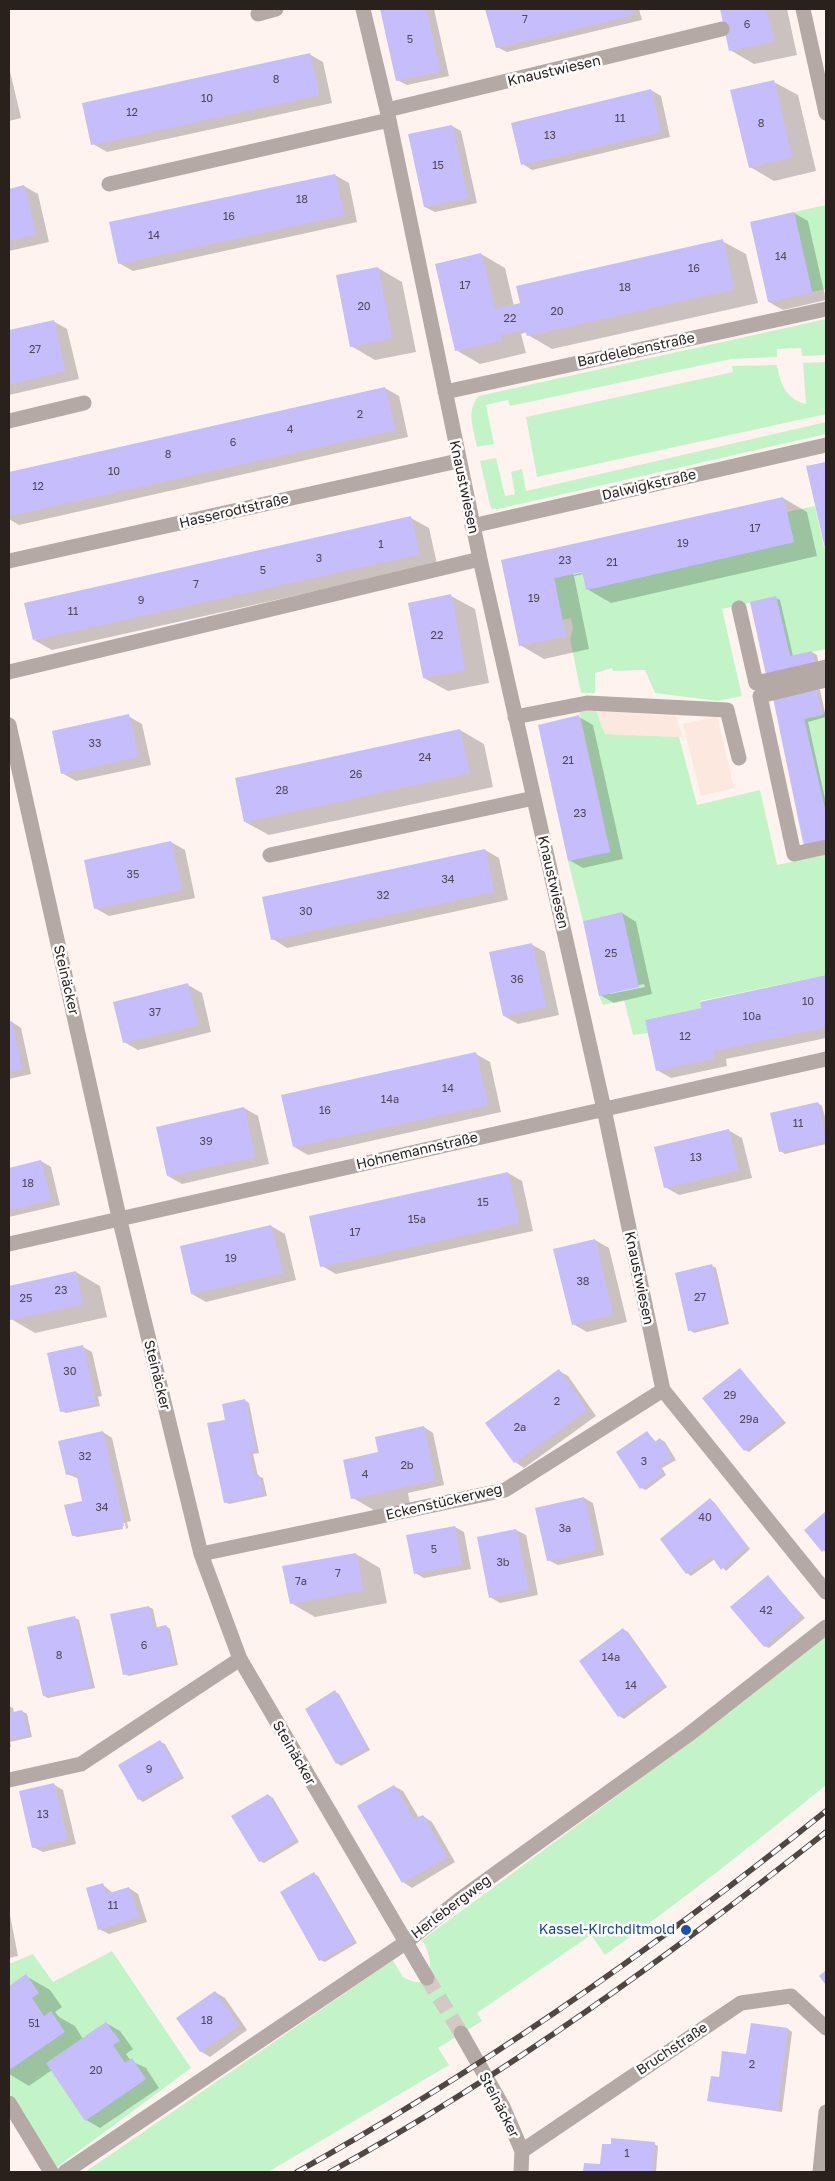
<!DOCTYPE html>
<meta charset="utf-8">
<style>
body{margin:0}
#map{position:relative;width:835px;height:2181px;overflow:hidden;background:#fef3ef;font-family:"Golos Text",sans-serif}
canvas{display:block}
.frame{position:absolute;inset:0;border:10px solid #2a211d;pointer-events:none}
</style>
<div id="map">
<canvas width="835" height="2181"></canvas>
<div class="frame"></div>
</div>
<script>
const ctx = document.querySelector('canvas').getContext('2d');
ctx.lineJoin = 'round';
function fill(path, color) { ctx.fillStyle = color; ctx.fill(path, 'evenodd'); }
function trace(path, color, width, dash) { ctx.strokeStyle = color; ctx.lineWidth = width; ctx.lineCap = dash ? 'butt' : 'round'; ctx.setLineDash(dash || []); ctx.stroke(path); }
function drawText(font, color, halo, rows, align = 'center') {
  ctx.font = font + ' "Golos Text",sans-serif'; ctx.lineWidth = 5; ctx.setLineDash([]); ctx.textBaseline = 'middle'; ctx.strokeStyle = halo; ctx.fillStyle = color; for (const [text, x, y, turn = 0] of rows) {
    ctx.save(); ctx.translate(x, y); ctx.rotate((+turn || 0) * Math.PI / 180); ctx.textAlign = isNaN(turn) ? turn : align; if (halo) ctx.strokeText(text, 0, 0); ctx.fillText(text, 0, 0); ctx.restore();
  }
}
fill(new Path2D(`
 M596,711L676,716L683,737L605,734Z
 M717,716L734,788L701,796L683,724Z`), '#fde8e0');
fill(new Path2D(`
 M826,205V289L812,292L794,212Z
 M826,319V355L802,356L801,348L777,349V357L731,359L510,406L508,400L486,405L494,444L477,447C474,429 465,411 479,396Z
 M826,362V414L537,477L526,417L733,372L732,366L777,365C781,385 785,398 806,404L803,363Z
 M826,422V434L498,509H492L490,505L480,461L496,458L505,496L515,494L511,472L522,469L526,491Z
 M815,506L824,547H826V649L790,656L776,597L722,609L742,696L718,701L655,693L645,670L613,671L612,668L595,673V693H581L570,639L573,629L571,618L562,620L554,578L582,572L586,590L794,542L787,512Z
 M579,711H596L605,734L679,737L697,805L760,790L777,865L826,854V975L700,1001L701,1008L645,1020L648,1033L633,1035L624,1000L603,1005L599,996L638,987L622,912L583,921L568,861L610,851Z
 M826,712V813H825L804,719L822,715Z
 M826,1634V1785C754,1844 681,1901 605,1955L591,1935L477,2013L482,2021L438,2048L449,2065L268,2172H85L393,1960L403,1977C435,1995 435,1960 422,1940L629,1787Z
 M112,1951L191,2068L56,2168L9,2092V1964L33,1954L53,1982Z`), '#c3f4c8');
fill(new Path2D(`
 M381,9H434L449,76L407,85L397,80Z
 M486,9H639L642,20L507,52L497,47Z
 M721,9H787L797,55L754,64L730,50Z
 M309,54L323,62L332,103L107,152L93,144Z
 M9,67L21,118L9,121Z
 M774,82L798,95L816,171L774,181L750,167Z
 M651,90L661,96L670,137L532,170L523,164Z
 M452,126L461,131L477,203L435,212L425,207Z
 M335,175L349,183L357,222L133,271L119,263Z
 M24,186L38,194L49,242L9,251V190Z
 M794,213L808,221L826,300L783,310L769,302Z
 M722,241L746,254L758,303L552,349L528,335L527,332L521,334L526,353L480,364L456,350L481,254L505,268L514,306Z
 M378,268L402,282L416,352L375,360L351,346Z
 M53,321L67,329L79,379L9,395V331Z
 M385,388L399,396L408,437L19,525L9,519V473Z
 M826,463V547L807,467Z
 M783,498L807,512L817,556L611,603L587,589L583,574L574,576L589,649L544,659L520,645L503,561ZM588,571L573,575V572Z
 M411,518L429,528L437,564L52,650L34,640Z
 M451,596L475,609L489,683L448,691L424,678Z
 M776,598L780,600L793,656L812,652L817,655L819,666L772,677Z
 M816,687L820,690L826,717L808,722L826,803V845L774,699Z
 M128,716L142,724L151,765L76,781L62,773Z
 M579,717L593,725L623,859L583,868L569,860Z
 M460,730L484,744L493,787L269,835L245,822Z
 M171,842L185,850L195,898L109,916L95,908Z
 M485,850L499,858L508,900L287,948L273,939Z
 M622,913L636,922L652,994L614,1003L600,995ZM644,984L645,987L610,994V992Z
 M531,944L545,952L559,1015L518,1024L504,1016Z
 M826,976V1038L726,1059L727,1066L671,1078L657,1070L702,1009L701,1003Z
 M188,985L202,993L211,1032L138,1050L124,1042Z
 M12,1022L21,1028L31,1074L9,1079V1023Z
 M476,1054L490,1062L501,1112L308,1155L294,1147Z
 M818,1103L822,1106L826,1121V1144L785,1154L780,1151Z
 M244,1108L258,1116L269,1164L182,1184L168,1176Z
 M728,1130L742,1138L752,1178L679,1195L665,1187Z
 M41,1161L51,1167L60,1205L9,1217V1169Z
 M508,1173L522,1181L533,1231L336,1274L322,1266Z
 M271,1226L285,1234L296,1280L206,1302L192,1294Z
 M595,1240L609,1248L627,1322L587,1332L573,1324Z
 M712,1266L716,1268L729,1324L694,1333L690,1330Z
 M76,1272L100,1286L107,1317L35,1333L11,1319L9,1287Z
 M83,1347L92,1352L102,1396L98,1397L100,1406L66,1413L61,1411Z
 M740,1369L786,1423L749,1452L745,1450Z
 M559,1371L568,1376L596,1416L524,1468L515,1462Z
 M244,1400L249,1403L259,1453L253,1454L258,1476L263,1478L267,1496L229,1504L225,1502L226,1421Z
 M424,1427L433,1433L444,1485L408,1493L410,1504L377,1512L353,1498L380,1453Z
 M103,1432L112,1438L131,1521L127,1522L128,1528L126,1529L125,1523H122L123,1529L77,1537L73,1535L84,1502L79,1479L67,1474Z
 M647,1432L656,1442L660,1439L665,1442L676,1460L662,1468L666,1475L646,1490L641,1488Z
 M584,1498L593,1503L604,1555L558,1565L548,1560Z
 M710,1500L714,1502L750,1549L726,1571L715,1559L691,1576L687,1573L662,1539Z
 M826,1513V1553L806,1531Z
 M455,1527L464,1532L471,1569L424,1578L415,1573Z
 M516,1530L526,1535L538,1595L500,1603L490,1597Z
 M356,1554L380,1568L387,1603L315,1617L291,1603Z
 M768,1577L805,1618L769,1648L764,1646Z
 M149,1607L153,1609L157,1628L166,1626L170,1629L178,1665L129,1676L124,1674Z
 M75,1618L79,1620L95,1688L48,1698L44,1696Z
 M623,1629L628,1632L667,1687L624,1719L619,1716L580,1661Z
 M335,1692L339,1694L370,1750L341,1766L337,1763Z
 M9,1706L13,1708L14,1713L22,1711L27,1714L32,1737L10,1742L11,1747H9Z
 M160,1742L165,1744L184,1778L143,1802L139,1799Z
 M53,1784L63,1790L76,1844L43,1852L33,1847Z
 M394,1786L403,1791L419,1818L423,1816L432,1822L455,1862L412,1888L403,1882Z
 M268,1795L273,1798L299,1842L264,1863L260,1861Z
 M314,1874L318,1876L357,1943L325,1962L320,1960Z
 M103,1885L113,1893L129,1888L138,1894L147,1922L109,1934L99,1929Z
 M9,1910L18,1956L9,1958Z
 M26,1976L50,1990L62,2007L55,2012L59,2017L75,2026L83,2039L106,2023L120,2031L133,2049L126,2054L131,2061L146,2068L159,2088L100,2128L86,2120L52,2070L29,2086L9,2074V1988Z
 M215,1992L225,1998L247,2030L210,2057L200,2051Z
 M788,2029L792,2032L782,2112L713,2102L709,2100L720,2079Z
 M654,2144L658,2146L656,2172H585V2164L601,2166Z`), '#0003');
fill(new Path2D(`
 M380,9H426L440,71L396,81Z
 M485,9H631L633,15L496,48Z
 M720,9H766L774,41L729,51Z
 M310,53L319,95L91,145L82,103Z
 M774,80L792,157L749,168L730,90Z
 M651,89L661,132L521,165L511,123Z
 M452,125L468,198L424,207L408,134Z
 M335,174L344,215L118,264L109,222Z
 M24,185L36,234L9,241V189Z
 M794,212L812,292L768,302L750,222Z
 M723,239L734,289L527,336L525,330L500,335L502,340L455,351L435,264L481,253L495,309L520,303L516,286Z
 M378,267L392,338L350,347L336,275Z
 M54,320L65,371L9,384V330Z
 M385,387L395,430L9,516V472Z
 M826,462V547L825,548L806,466Z
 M783,497L794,542L586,590L582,572L554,578L566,636L519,646L501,560Z
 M411,516L420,554L33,640L24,603Z
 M451,594L465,670L423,678L408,603Z
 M776,596L790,656L812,651L815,664L766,675L750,602Z
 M816,686L822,715L804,719L826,813V842L804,847L773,698Z
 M129,714L138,757L61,774L52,731Z
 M579,715L610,852L568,861L538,725Z
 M460,729L470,773L244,822L235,778Z
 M171,841L182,890L94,909L84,860Z
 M485,849L494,892L271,940L262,897Z
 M622,912L639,987L599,996L583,921Z
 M532,943L546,1007L503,1016L489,952Z
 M826,975V1027L713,1051L714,1058L656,1071L645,1020L701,1008L700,1002Z
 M188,983L198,1025L123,1043L113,1002Z
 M12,1021L22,1069L9,1072V1022Z
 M476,1052L488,1105L293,1147L281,1095Z
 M818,1102L826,1141L779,1152L770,1113Z
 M244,1107L255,1157L167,1176L156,1127Z
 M729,1129L738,1170L664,1188L654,1147Z
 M41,1160L51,1200L9,1210V1168Z
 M508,1172L519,1223L320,1267L309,1216Z
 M271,1225L283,1273L191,1294L180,1246Z
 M595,1239L613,1314L572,1325L553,1249Z
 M712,1264L726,1322L688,1331L675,1273Z
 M76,1271L83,1304L10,1320L9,1286Z
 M83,1345L96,1404L60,1412L47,1353Z
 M740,1368L782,1420L744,1451L702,1398Z
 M559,1369L587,1410L514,1463L485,1423Z
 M245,1399L256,1451L249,1452L254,1476L259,1475L263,1494L224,1503L207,1423L225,1420L222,1404Z
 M424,1426L435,1480L351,1499L343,1460L378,1452L375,1437Z
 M103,1431L124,1526L72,1536L64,1505L82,1501L76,1472L66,1475L58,1441Z
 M647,1431L655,1442L660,1438L672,1458L658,1466L663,1473L640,1489L616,1452Z
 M584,1497L596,1550L547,1561L535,1508Z
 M710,1498L747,1546L721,1570L711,1556L686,1574L660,1539Z
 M826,1511V1548L822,1552L804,1530Z
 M455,1526L462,1564L414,1574L406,1535Z
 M516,1529L529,1590L489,1598L477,1537Z
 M356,1553L363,1590L290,1604L282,1566Z
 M768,1575L801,1615L764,1647L730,1607Z
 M149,1606L154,1628L166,1625L175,1663L123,1675L110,1614Z
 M75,1616L91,1686L43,1696L27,1627Z
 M623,1628L664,1684L618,1717L579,1661Z
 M335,1690L367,1747L336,1764L305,1709Z
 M22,1710L28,1735L9,1739V1713Z
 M160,1740L181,1775L138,1800L118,1765Z
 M54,1783L67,1839L32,1848L19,1791Z
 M394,1785L414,1819L423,1815L447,1857L402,1883L357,1806Z
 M268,1794L296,1839L259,1862L231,1816Z
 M314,1872L354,1941L319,1961L280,1892Z
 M103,1883L106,1894L129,1887L139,1917L98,1930L86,1888Z
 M826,1970V1985L819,1976Z
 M26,1974L39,1993L32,1998L44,2016L51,2011L65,2032L9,2070V1986Z
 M215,1991L239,2025L200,2052L176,2018Z
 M106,2022L120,2041L113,2045L125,2063L132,2058L146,2079L85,2121L46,2063Z
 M751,2023L788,2028L777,2110L707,2101L711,2076L719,2077L722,2051L746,2054Z
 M611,2138L655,2142L652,2172H583L584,2163L600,2164L602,2144H611Z`), '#c6bdfd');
trace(new Path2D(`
 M427,1978L461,2033`), '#d4c9c5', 15, [15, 8]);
trace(new Path2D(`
 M363,9L387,110L480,559L604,1109L663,1390L826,1592
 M803,9L826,113
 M258,14L276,9
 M387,110L722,29
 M109,184L389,120
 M445,392L826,309
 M9,421L84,403
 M472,526L826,445
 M9,561L458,461
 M739,608L756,683L826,667
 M9,672L480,559
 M826,680L760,696L794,854L826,847
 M515,717L587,703L727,710L739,758
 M9,725L119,1217L201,1554L240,1659L427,1978
 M270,855L534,798
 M9,1244L826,1059
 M201,1554L505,1490L663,1390
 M9,1780L81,1764L240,1659
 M461,2033L503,2107L522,2151L521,2172
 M9,2103L51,2172
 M522,2151L741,2003L791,1996L826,2028
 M65,2172L405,1943L460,1899L688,1735L826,1627
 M820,2172L826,2112`), '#b5a9a5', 15);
const rail = new Path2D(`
 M297,2172C485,2068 659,1945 826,1811
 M330,2172C506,2075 669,1956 826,1832`);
trace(rail, '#504743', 5.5);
trace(rail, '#fff', 4, [11]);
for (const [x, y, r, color] of [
 [686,1930,6,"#1a4fb4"]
]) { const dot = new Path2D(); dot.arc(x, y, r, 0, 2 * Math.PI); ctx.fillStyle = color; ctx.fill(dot); trace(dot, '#fff', 2); }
drawText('11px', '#514855', null, [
 ["7",525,20],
 ["6",747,25],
 ["5",410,40],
 ["8",276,80],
 ["10",207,99],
 ["12",132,113],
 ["11",620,119],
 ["8",761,124],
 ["13",550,136],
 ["15",438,166],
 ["18",302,200],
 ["16",229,217],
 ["14",154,236],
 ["14",781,257],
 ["16",694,269],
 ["17",465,286],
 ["18",625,288],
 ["20",364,307],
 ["20",557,312],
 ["22",510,319],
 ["27",35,350],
 ["2",360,415],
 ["4",290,430],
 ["6",233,443],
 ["8",168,455],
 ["10",114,472],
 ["12",38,487],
 ["17",755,529],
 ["19",683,544],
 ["1",381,545],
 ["3",319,559],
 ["23",565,561],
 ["21",612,563],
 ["5",263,571],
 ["7",196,585],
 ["19",534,599],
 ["9",141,601],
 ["11",73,612],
 ["22",437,636],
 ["33",95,744],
 ["24",425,758],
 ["21",568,761],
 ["26",356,775],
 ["28",282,791],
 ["23",580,814],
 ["35",133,875],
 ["34",448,880],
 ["32",383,896],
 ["30",306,912],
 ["25",611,954],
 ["36",517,980],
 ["10",808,1002],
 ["37",155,1013],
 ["10a",752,1017],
 ["12",685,1037],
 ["14",448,1089],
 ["14a",390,1100],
 ["16",325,1111],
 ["11",798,1124],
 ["39",206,1142],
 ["13",696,1158],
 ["18",28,1184],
 ["15",483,1203],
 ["15a",417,1220],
 ["17",355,1233],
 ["19",231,1259],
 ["38",583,1282],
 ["23",61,1291],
 ["27",700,1298],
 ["25",26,1299],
 ["30",70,1372],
 ["29",730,1396],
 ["2",557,1402],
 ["29a",749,1420],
 ["2a",520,1428],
 ["32",85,1457],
 ["3",644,1462],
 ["2b",407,1466],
 ["4",365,1475],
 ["34",102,1508],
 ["40",705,1518],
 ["3a",565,1529],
 ["5",434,1550],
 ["3b",503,1563],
 ["7",338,1574],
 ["7a",301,1582],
 ["42",766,1611],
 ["6",144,1646],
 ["8",59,1656],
 ["14a",611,1658],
 ["14",631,1686],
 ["9",149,1770],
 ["13",43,1815],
 ["11",113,1906],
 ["18",207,2021],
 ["51",34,2024],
 ["2",752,2065],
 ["20",96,2071],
 ["1",627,2154]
]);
drawText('14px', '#2a211d', '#fff', [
 ["Knaustwiesen",554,71,-13],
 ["Bardelebenstraße",636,350,-12],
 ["Dalwigkstraße",649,485,-13],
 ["Knaustwiesen",464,487,78],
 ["Hasserodtstraße",234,511,-13],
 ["Knaustwiesen",553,882,77],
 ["Steinäcker",66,980,77],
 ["Hohnemannstraße",417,1151,-13],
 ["Knaustwiesen",639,1278,78],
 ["Steinäcker",157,1375,76],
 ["Eckenstückerweg",444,1502,-13],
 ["Steinäcker",294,1753,60],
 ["Herlebergweg",451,1907,-37],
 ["Bruchstraße",672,2049,-34],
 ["Steinäcker",499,2105,63]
]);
drawText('14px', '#164399', '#fff', [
 ["Kassel-Kirchditmold",675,1930]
], 'right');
</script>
